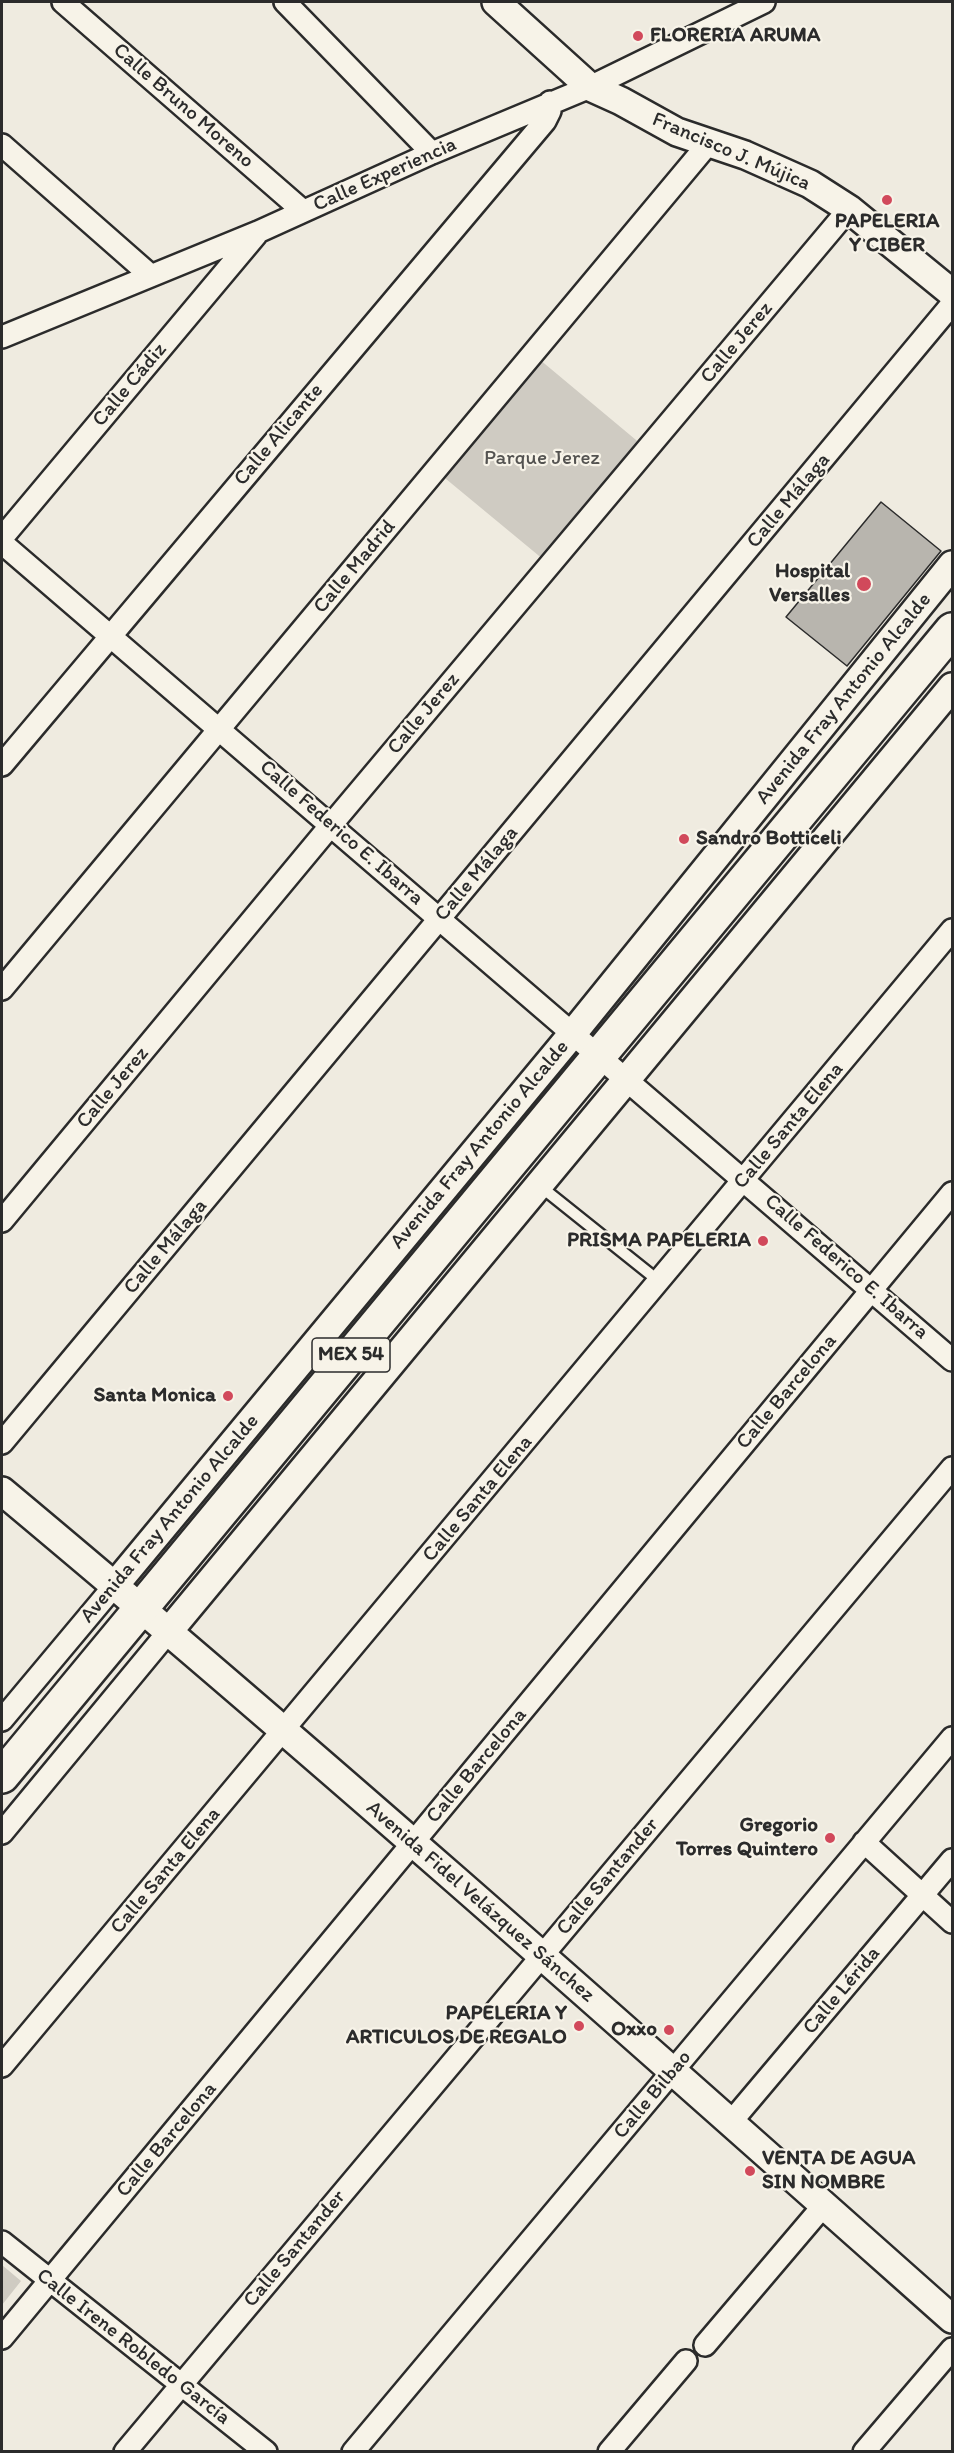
<!DOCTYPE html>
<meta charset="utf-8">
<style>
body{margin:0}
#map{position:relative;width:954px;height:2453px;overflow:hidden;background:#efebe0;font-family:Itim,sans-serif}
canvas{display:block}
.frame{position:absolute;inset:0;border:3px solid #2b2b2b;pointer-events:none}
</style>
<div id="map">
<canvas width="954" height="2453"></canvas>
<div class="frame"></div>
</div>
<script>
const ctx = document.querySelector('canvas').getContext('2d');
ctx.lineJoin = 'round';
function fill(path, color) { ctx.fillStyle = color; ctx.fill(path, 'evenodd'); }
function trace(path, color, width, dash) { ctx.strokeStyle = color; ctx.lineWidth = width; ctx.lineCap = dash ? 'butt' : 'round'; ctx.setLineDash(dash || []); ctx.stroke(path); }
function drawText(font, color, halo, rows, align = 'center') {
  ctx.font = font + ' Itim,sans-serif'; ctx.lineWidth = 4.5; ctx.setLineDash([]); ctx.textBaseline = 'middle'; ctx.strokeStyle = halo; ctx.fillStyle = color; for (const [text, x, y, turn = 0] of rows) {
    ctx.save(); ctx.translate(x, y); ctx.rotate((+turn || 0) * Math.PI / 180); ctx.textAlign = isNaN(turn) ? turn : align; if (halo) ctx.strokeText(text, 0, 0); ctx.fillText(text, 0, 0); ctx.restore();
  }
}
fill(new Path2D(`
 M539,359L642,445L544,560L440,474Z
 M2,2265L21,2281L2,2305Z`), '#cfcbc2');
const building = new Path2D(`
 M881,502L941,551L847,666L786,617Z`);
fill(building, '#b8b5ae');
trace(building, '#2b2b2b', 1.5);
const service = new Path2D(`
 M540,1186L650,1274`);
const minor = new Path2D(`
 M63,2L303,211
 M285,2L432,153
 M2,145L150,275
 M2,337L258,232L432,153L590,87L764,2
 M2,538L256,235
 M2,543L952,1360
 M2,765L545,121L550,111V102
 M2,989L708,144
 M2,1221L331,825L849,209
 M2,1443L952,304
 M2,1720L115,1585
 M2,1833L169,1631
 M864,1842L952,1922
 M2,2066L952,930
 M731,2122L952,1860
 M2,2242L266,2452
 M2,2338L952,1193
 M705,2345L824,2205
 M125,2452L952,1468
 M353,2452L952,1738
 M609,2452L686,2361
 M864,2452L952,2349`);
const tertiary = new Path2D(`
 M496,2L590,87L621,101L677,132L745,155L810,184L849,209L952,293
 M2,1491C324,1760 638,2040 952,2319
 M115,1585L574,1032L952,565
 M169,1631L952,687`);
const primary = new Path2D(`
 M2,1776L952,630`);
trace(service, '#2b2b2b', 15);
trace(minor, '#2b2b2b', 26);
trace(tertiary, '#2b2b2b', 32);
trace(primary, '#2b2b2b', 38);
trace(service, '#f7f3e8', 10);
trace(minor, '#f7f3e8', 21);
trace(tertiary, '#f7f3e8', 27);
trace(primary, '#f7f3e8', 33);
for (const [x, y, r, color] of [
 [638,36,6,"#d1495b"],
 [887,200,6,"#d1495b"],
 [864,584,8,"#d1495b"],
 [684,839,6,"#d1495b"],
 [763,1241,6,"#d1495b"],
 [228,1396,6,"#d1495b"],
 [830,1838,6,"#d1495b"],
 [579,2026,6,"#d1495b"],
 [669,2030,6,"#d1495b"],
 [750,2171,6,"#d1495b"]
]) { const dot = new Path2D(); dot.arc(x, y, r, 0, 2 * Math.PI); ctx.fillStyle = color; ctx.fill(dot); trace(dot, '#f7f3e8', 2); }
for (const [x, y, w] of [
 [351,1355,78]
]) { const box = new Path2D(); box.roundRect(x - w / 2, y - 17, w, 34, 4.5); ctx.fillStyle = '#f7f3e8'; ctx.fill(box); trace(box, '#2b2b2b', 1.5); }
drawText('bold 20px', '#2b2b2b', null, [
 ["MEX 54",351,1355]
]);
drawText('bold 21px', '#2b2b2b', '#f7f3e8', [
 ["FLORERIA ARUMA",650,36,"left"],
 ["PAPELERIA",887,222,"center"],
 ["Y CIBER",887,246,"center"],
 ["Hospital",850,572],
 ["Versalles",850,596],
 ["Sandro Botticeli",696,839,"left"],
 ["PRISMA PAPELERIA",751,1241],
 ["Santa Monica",216,1396],
 ["Gregorio",818,1826],
 ["Torres Quintero",818,1850],
 ["PAPELERIA Y",567,2014],
 ["ARTICULOS DE REGALO",567,2038],
 ["Oxxo",657,2030],
 ["VENTA DE AGUA",762,2159,"left"],
 ["SIN NOMBRE",762,2183,"left"]
], 'right');
drawText('21px', '#2b2b2b', '#f7f3e8', [
 ["Calle Bruno Moreno",183,106,41],
 ["Francisco J. Mújica",731,152,23],
 ["Calle Experiencia",385,175,-24],
 ["Calle Jerez",737,343,-50],
 ["Calle Cádiz",130,385,-50],
 ["Calle Alicante",279,435,-50],
 ["Calle Málaga",789,501,-50],
 ["Calle Madrid",355,567,-50],
 ["Avenida Fray Antonio Alcalde",844,699,-51],
 ["Calle Jerez",424,714,-50],
 ["Calle Federico E. Ibarra",341,833,41],
 ["Calle Málaga",477,874,-50],
 ["Calle Jerez",113,1088,-50],
 ["Calle Santa Elena",789,1126,-50],
 ["Avenida Fray Antonio Alcalde",480,1145,-50],
 ["Calle Málaga",166,1247,-50],
 ["Calle Federico E. Ibarra",846,1267,41],
 ["Calle Barcelona",787,1392,-50],
 ["Calle Santa Elena",478,1499,-50],
 ["Avenida Fray Antonio Alcalde",170,1519,-50],
 ["Calle Barcelona",477,1766,-50],
 ["Calle Santa Elena",166,1871,-50],
 ["Calle Santander",608,1877,-50],
 ["Avenida Fidel Velázquez Sánchez",480,1902,41],
 ["Calle Lérida",842,1991,-50],
 ["Calle Bilbao",653,2095,-50],
 ["Calle Barcelona",167,2140,-50],
 ["Calle Santander",295,2249,-50],
 ["Calle Irene Robledo García",133,2347,38]
]);
drawText('21px', '#545351', '#f7f3e8', [
 ["Parque Jerez",542,459]
]);
</script>
